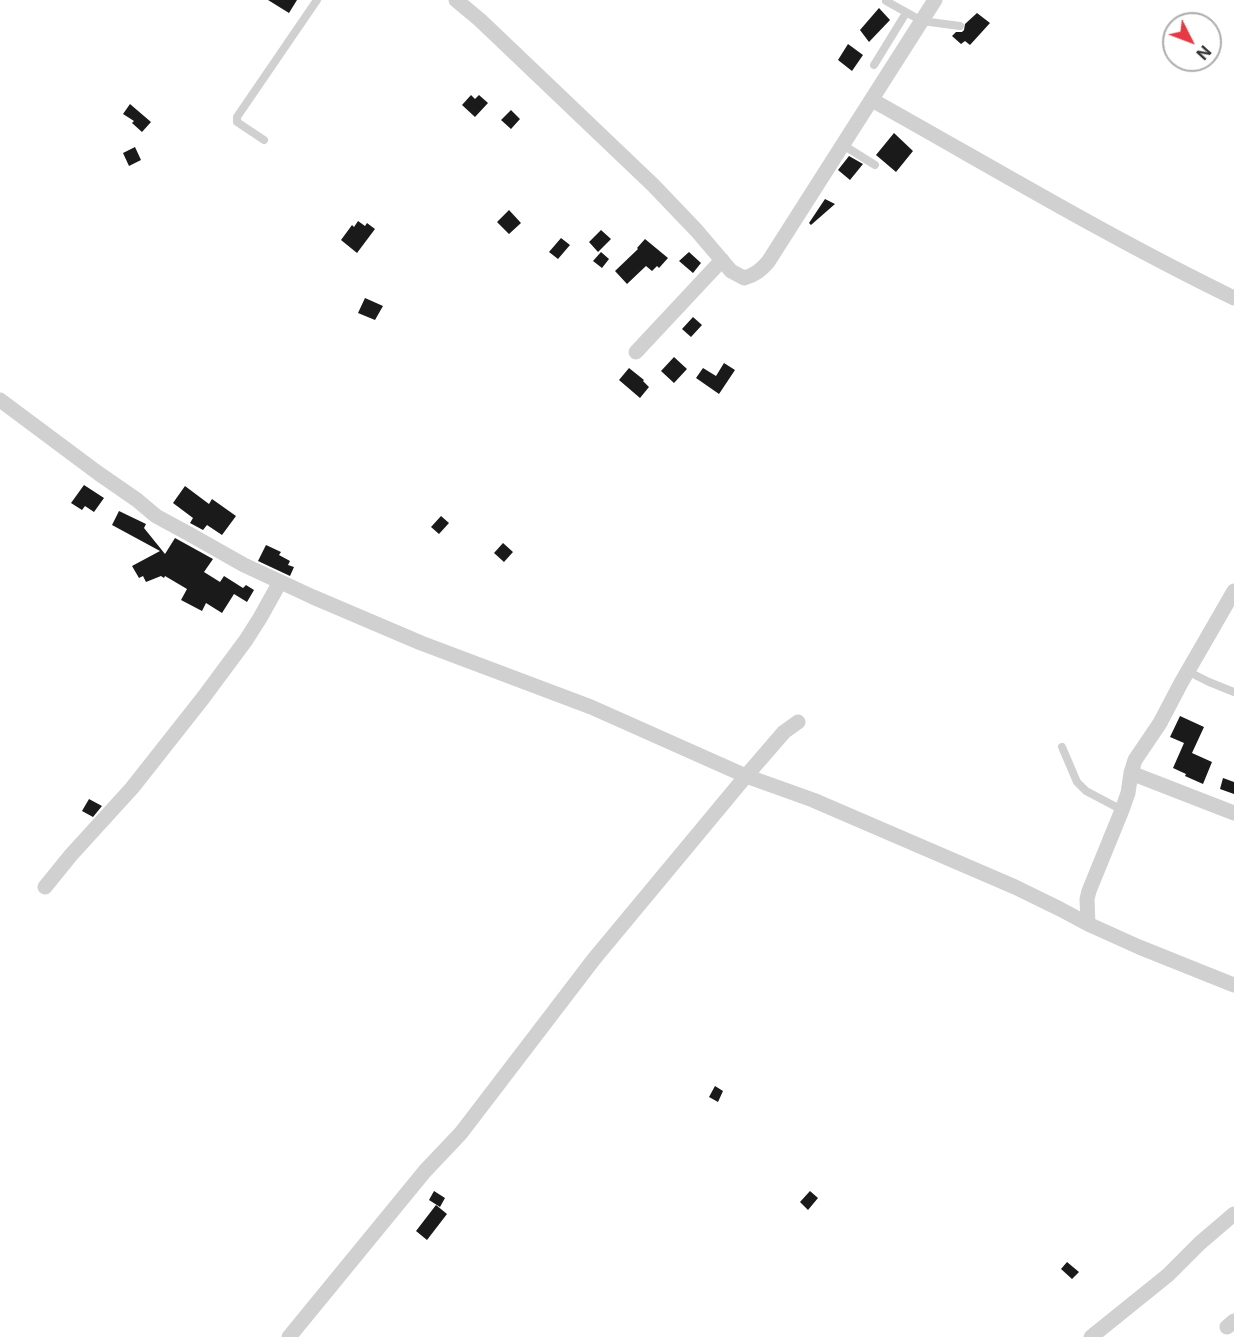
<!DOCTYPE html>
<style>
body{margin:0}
#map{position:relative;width:1234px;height:1337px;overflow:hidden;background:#fff;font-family:Inter,sans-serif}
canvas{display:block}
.north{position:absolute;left:1162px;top:12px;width:60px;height:60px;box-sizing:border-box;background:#fff;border:2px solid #adadad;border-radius:50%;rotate:132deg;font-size:16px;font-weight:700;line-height:24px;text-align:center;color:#333}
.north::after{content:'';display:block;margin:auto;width:21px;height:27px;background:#e63946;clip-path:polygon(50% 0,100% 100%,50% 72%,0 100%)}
</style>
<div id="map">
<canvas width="1234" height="1337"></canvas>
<div class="north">N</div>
</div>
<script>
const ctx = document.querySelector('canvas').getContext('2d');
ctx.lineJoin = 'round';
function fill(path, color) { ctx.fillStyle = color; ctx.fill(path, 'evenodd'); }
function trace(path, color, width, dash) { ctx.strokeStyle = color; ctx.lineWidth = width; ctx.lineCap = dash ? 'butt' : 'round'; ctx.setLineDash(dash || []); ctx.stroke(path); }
fill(new Path2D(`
 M268,0H297L289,13Z
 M879,8L890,20L869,42L860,30Z
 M977,13L990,23L970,45L965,41L961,44L952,36L956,32H962L964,30L965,24Z
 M848,44L863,55L852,71L838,60Z
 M471,95L475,99L479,95L488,103L475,117L462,105Z
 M130,104L151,122L142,132L132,123L134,121L123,114Z
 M511,110L520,119L511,129L501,120Z
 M894,133L913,151L896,172L876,155Z
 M135,147L141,160L129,166L123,153Z
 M849,156L863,164L850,180L838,170Z
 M825,199L835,204L811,225L809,223Z
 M509,210L521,223L509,234L497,222Z
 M358,221L365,226L367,223L375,229L357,253L341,240L352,225L354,227Z
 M601,230L611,239L598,252L589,242Z
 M561,238L570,245L558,259L549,252Z
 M645,239L668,258L659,268L657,266L652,271L646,266L627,284L615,271L638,249L637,248Z
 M601,252L609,259L602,268L593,261Z
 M689,252L701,263L693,273L679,261Z
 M365,298L383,306L375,320L358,313Z
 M693,317L702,325L691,337L682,329Z
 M674,357L687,369L674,383L661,371Z
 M724,363L735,370L719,394L696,378L703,368L716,376Z
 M629,368L644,380L643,381L649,387L640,398L619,380Z
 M84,485L104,498L94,512L85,506L82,510L71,503Z
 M185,486L209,504L212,499L236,516L222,535L207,525L203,530L190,523L193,518L173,503Z
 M119,511L146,524L144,528L165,554L175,538L213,559L204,572L220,582L224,576L243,588L246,585L254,590L247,602L234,594L222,613L206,603L202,611L181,600L187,589L165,576L164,578L161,576L146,582L143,576L139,578L132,566L160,551L112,525Z
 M441,516L449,523L439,534L431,527Z
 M503,543L513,552L504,562L494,553Z
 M266,545L281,552L279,555L290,561L288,565L294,567L290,576L258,561Z
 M1180,716L1204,727L1192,753L1212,762L1203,784L1185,776L1186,774L1173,768L1184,743L1170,737Z
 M1223,778L1234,782V794L1220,789Z
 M89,799L102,806L93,817L82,811Z
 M715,1086L723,1091L718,1102L709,1097Z
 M434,1191L445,1198L440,1207L429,1200Z
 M810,1191L818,1198L808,1210L800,1202Z
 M436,1205L447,1214L427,1240L416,1231Z
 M1067,1262L1079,1272L1072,1279L1061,1269Z`), '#1a1a1a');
trace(new Path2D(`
 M886,1L922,21L960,26
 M874,65L906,13
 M264,140L237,122V117L317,0
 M843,145L875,165
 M1187,671L1209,682L1234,692
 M1062,747L1077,782L1086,791L1122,810`), '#d0d0d0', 8);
trace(new Path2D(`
 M456,0L480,20L653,185L697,231L731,271L744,278C755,275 761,270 768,262L935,0
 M872,100C992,167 1110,238 1234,298
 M636,352L722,260
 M0,400L98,473L137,500L156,516L191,535L244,565L313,597L421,643L591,707L746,776L813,800L1015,887L1060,909L1088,924L1139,947L1234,985
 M1131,773L1234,813
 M45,887L71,855L132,788L203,698L246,640L260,618L280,582
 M1088,924L1087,899L1089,891L1122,810L1128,793L1131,773L1135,760L1160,723L1181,683L1234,591
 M1227,1327L1234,1321
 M289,1337L425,1171L461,1133L594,959L746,776L784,732L798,722
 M1091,1337L1168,1275L1200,1243L1234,1214`), '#d0d0d0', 15);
</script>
